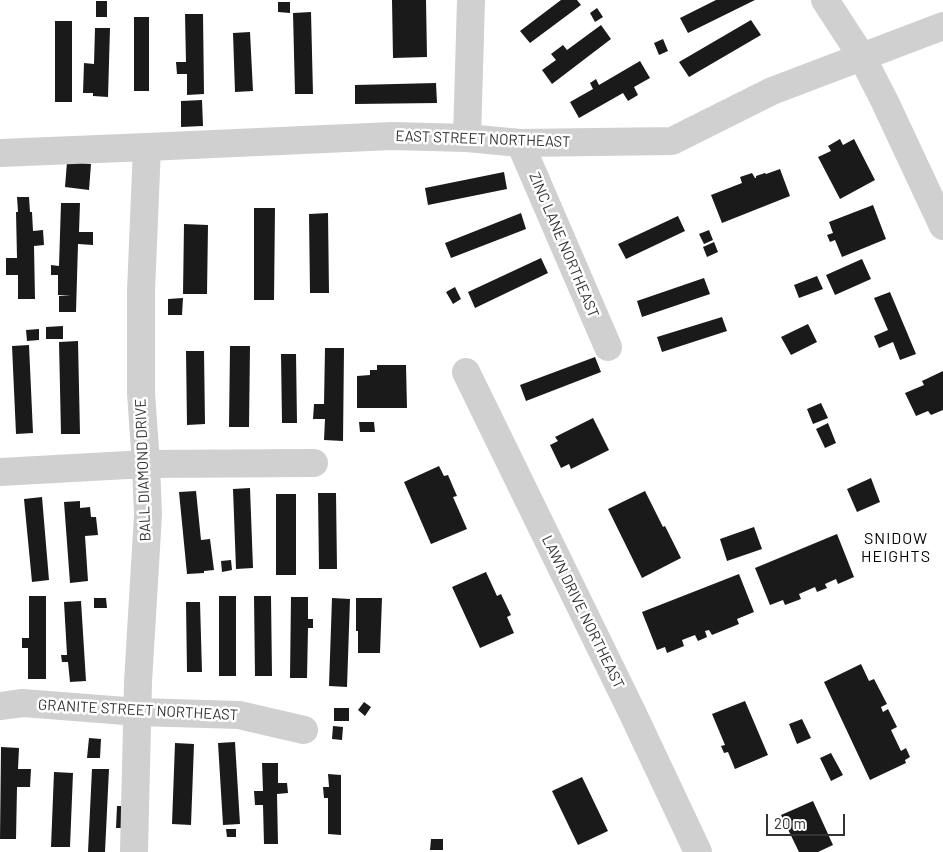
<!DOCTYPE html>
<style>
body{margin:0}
#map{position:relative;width:943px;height:852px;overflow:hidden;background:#fff;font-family:Barlow,sans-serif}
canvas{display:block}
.scale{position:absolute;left:766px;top:814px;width:79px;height:22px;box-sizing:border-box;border:2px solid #333;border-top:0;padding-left:6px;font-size:15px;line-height:18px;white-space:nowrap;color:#333;-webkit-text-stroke:4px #fff;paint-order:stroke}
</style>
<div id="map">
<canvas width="943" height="852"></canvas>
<div class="scale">20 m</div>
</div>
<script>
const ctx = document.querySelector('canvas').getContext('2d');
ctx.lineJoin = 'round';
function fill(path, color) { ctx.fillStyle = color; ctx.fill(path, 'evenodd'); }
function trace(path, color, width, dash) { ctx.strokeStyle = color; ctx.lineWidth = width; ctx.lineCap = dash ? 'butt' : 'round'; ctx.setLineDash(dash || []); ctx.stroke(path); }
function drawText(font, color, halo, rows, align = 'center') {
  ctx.font = font + ' Barlow,sans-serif'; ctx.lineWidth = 5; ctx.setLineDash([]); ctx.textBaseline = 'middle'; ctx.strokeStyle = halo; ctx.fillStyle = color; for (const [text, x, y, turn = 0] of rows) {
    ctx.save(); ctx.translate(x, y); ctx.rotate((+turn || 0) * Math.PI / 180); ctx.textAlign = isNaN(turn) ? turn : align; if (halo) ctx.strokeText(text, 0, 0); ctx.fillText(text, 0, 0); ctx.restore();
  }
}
fill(new Path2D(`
 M392,0H426L427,57L393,58Z
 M561,0H577L581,5L530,43L520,31Z
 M716,0H755L688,33L680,18Z
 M96,1H107V17H96Z
 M278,2H290V13L278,12Z
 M597,8L603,17L595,22L590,13Z
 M311,12L313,94H295L293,13Z
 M185,14H203L204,94L187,95V74H177L176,62H186Z
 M134,17H149V91H134Z
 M751,20L761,35L689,77L679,62Z
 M55,21H72V102H55Z
 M601,25L611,39L552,84L542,70L556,60L551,54L563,45L567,50Z
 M95,28H110L108,97L93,96V93H83L84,63L94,64Z
 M250,32L253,91L235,92L233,33Z
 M663,39L668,51L659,55L654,43Z
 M640,61L650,78L634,87L638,95L628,101L623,93L579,118L570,102L593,89L590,83L596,79L599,85Z
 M436,83L437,103L355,104V85Z
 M202,100L203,126L181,127V101Z
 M840,139L843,145L854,139L875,180L840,199L818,157L831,151L828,146Z
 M67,162L91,164L89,190L65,187Z
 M780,169L790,196L722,223L711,195L742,183L740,177L752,173L755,178H756V176L765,173L766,174Z
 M504,172L507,189L428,205L425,188Z
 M17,197H29L30,212H32L33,231L43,230L44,245L34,246L35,299H18V275H6V258H17L16,212H18Z
 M61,203H80L79,232H93V245L78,244L76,312H59V296H71L58,295V275H51V265L59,266Z
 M873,205L886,239L842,257L835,240L830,242L827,235L833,233L829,222Z
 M254,208H275L274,300H254Z
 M328,213L329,293H310L309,214Z
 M521,213L526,229L451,258L445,243Z
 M678,216L685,231L626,259L618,244Z
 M184,224L208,225L207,294H183Z
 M709,230L713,240L704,244L699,234Z
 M714,242L718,252L707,257L703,247Z
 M541,258L548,273L475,308L468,292Z
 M862,259L871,279L835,295L826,275Z
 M817,276L823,289L799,298L794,285Z
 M704,278L710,294L642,317L637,301Z
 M455,287L461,299L453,304L446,292Z
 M890,292L916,354L900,360L893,342L879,348L874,336L888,330L874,298Z
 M183,298L182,315H168V299Z
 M722,317L727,331L662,352L657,337Z
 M808,324L817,342L791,355L781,337Z
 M63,326V339H46V327Z
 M39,329V340L27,341L26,330Z
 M78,341L80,434H61L59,342Z
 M29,345L33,433L16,434L12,346Z
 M230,346H250L249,427H229Z
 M325,348H344L343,441L324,440L325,419H313L314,404H324Z
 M186,351H204L205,424L187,425Z
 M281,354H296L297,423H282Z
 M595,357L601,372L526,401L520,385Z
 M377,365H406L407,408H357V376L370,375V370H377Z
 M943,371V410L931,415L928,411L916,416L905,393L924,385L922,381Z
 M821,403L828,418L813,424L807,409Z
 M593,418L609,450L571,469L569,464L561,468L550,445L558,441L555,437Z
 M359,422H374L375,432H360Z
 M828,423L836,443L825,448L816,429Z
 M439,466L444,476L448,475L457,496L453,497L467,529L431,544L404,482Z
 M871,478L880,502L857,512L847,489Z
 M250,488L253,568L236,569L233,489Z
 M196,491L201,540L210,539L214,570L204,571V573L187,574L179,492Z
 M645,491L663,527L665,526L681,558L642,578L608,509Z
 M318,493H336L337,569H319Z
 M276,494H296V575H276Z
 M42,497L49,580L32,582L24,499Z
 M80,501V508L90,507L91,517H96L98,535L85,536L88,581L70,583L64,502Z
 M754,527L762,549L727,561L720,539Z
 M837,534L854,577L838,584L836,579L825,584L827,588L817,592L815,587L799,594L801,599L785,605L783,600L770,605L755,568Z
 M231,560L232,570L222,572L221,561Z
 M486,572L497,596L501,594L511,615L507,617L514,633L480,648L452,587Z
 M739,574L754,612L737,619L739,624L712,635L709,630L705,631L707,637L698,641L695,635L682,640L684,646L667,653L665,647L657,650L642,612Z
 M29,596H46V679H28V648H22V638H29Z
 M219,596H236V676H219Z
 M254,596H271L272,676H255Z
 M291,597H308V619H313V628H308L307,678H290Z
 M94,598H106L107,608H94Z
 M332,598L350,599L347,687L329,686Z
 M356,598H382L380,653H358V631H356Z
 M81,601L86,681L70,682L68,662H62L61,655H67L64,602Z
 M186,602H200L202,672H187Z
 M861,664L869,681L874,679L887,704L881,707L883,712L888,709L897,727L891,730L901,751L906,748L910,757L905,760L906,763L870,780L824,682Z
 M745,701L768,755L735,769L728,752L724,753L721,746L725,745L712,714Z
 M364,702L371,707L365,716L358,710Z
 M334,708H349V721H334Z
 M802,719L811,738L797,744L789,724Z
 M333,726L343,727L342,740L332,739Z
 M89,738L101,739L100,758H87Z
 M235,742L240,824L223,825L218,743Z
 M175,743L194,744L191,825L172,824Z
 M1,747L19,748L18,769H31L30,787H17L16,839H0Z
 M831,753L843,775L831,781L820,758Z
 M262,763H278V783H287L288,793L277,794L278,844H264L263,805H255L254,791H263Z
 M92,769H109L105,852H88Z
 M54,772L73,773L70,847H51Z
 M328,774L341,775V835L328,834V798H324L323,787H329Z
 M582,777L608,831L578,845L552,791Z
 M813,801L833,845L818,852H799L781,815Z
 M117,806H129V828H116Z
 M226,829H236V837H227Z
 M431,839H443V850H430Z`), '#1a1a1a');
trace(new Path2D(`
 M825,0L862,57L885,102L943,226
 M467,138L471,0
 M520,143L608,347
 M0,153L147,147L392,136L467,138L520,143L672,141L772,91L943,26
 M466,372L633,714L698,852
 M0,472L146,464L314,463
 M0,706L23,703L138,712L239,715L304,730
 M134,852L138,682L148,515L146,464L141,393V291L147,147`), '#d0d0d0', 28);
drawText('15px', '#333', '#fff', [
 ["EAST STREET NORTHEAST",483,139,2],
 ["ZINC LANE NORTHEAST",564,245,67],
 ["BALL DIAMOND DRIVE",143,470,-92],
 ["LAWN DRIVE NORTHEAST",583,612,64],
 ["GRANITE STREET NORTHEAST",138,710,3]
]);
ctx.letterSpacing = '1px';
drawText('16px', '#000', '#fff', [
 ["SNIDOW",896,539],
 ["HEIGHTS",896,557]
]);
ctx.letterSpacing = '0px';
</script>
